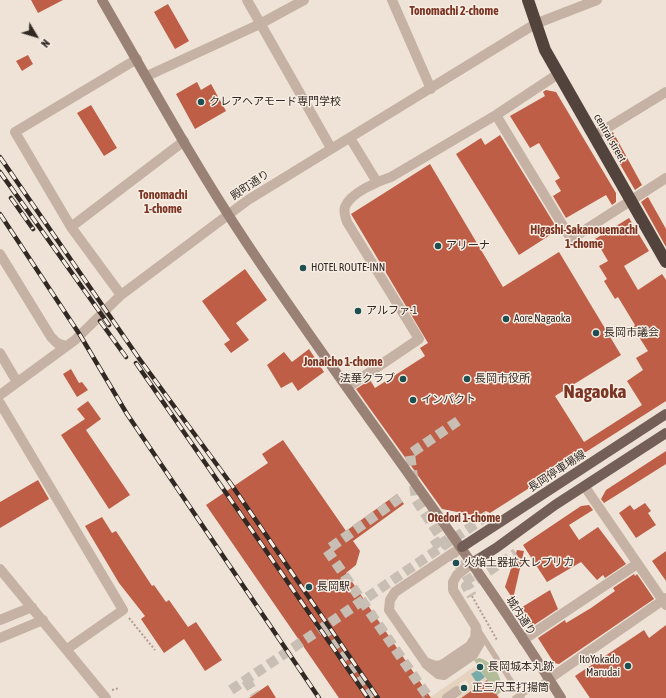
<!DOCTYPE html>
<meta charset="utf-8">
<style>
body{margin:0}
#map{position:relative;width:666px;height:698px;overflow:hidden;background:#efe3d7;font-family:"Asap Condensed",sans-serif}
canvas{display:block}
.north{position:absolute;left:16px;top:16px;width:40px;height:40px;-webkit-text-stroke:3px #f7ede3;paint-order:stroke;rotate:128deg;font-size:11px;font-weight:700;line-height:16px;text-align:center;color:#322925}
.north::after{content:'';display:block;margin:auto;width:14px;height:18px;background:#322925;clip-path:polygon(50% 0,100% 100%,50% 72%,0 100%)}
</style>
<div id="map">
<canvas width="666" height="698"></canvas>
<div class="north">N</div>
</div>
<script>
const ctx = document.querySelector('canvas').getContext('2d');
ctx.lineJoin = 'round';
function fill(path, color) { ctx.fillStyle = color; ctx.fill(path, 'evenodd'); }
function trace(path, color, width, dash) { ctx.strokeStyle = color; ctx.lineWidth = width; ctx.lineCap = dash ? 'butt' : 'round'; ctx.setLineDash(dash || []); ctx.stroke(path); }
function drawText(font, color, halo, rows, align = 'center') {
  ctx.font = font + ' "Asap Condensed","Noto Sans JP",sans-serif'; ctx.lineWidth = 3; ctx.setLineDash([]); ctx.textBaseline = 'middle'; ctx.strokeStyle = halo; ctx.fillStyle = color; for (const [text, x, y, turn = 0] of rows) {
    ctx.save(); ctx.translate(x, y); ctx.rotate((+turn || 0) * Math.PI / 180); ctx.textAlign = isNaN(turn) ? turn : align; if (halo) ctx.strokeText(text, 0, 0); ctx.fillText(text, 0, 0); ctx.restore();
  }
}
fill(new Path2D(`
 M479,658C493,661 504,679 501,692L497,695L474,660Z`), '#b2bc99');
fill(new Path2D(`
 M477,665L479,669L471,674L477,682L485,677L487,680L461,698H429ZM466,680L470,686L463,690L459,684Z`), '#e6d3bf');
fill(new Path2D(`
 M479,669L485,677L477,683L471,674Z`), '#78aaaa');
fill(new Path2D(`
 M31,0H63L38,13Z
 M168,4L189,41L175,49L154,12Z
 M28,55L33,64L22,71L16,61Z
 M197,82L201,90L211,84L226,111L195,129L176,94Z
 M546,90L556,92L616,193V202L612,205L606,195L566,218L553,196L561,191L555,181L560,178L539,143L530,148L510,116L545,96L543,92Z
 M91,105L117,148L104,156L77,113Z
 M613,132L642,185L635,190L606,140L607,136Z
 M500,135L558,230L519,255L456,154L481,138L485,145Z
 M430,164L503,287L559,252L621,355L555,396L584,442L642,405L627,381L643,370L636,358L648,351L639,337L634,326L635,325L618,297L615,299L604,281L607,279L599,266L608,261L595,239L629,218L649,251L624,266L638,290L662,274L666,280V401L490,513L486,511L477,516L442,509L356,389L370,380L375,388L425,356L420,348L428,343L351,214Z
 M648,197L666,229V247L641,202Z
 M245,269L267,300L236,323L249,340L231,353L224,344L230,340L202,301Z
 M309,349L324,372L298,391L292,382L281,388L267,365L284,352L292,362Z
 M71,369L79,383L82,382L88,390L77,397L63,374Z
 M88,401L101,419L86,430L130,495L109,509L61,435L85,419L77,409Z
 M283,440L346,531L397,494L404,504L353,541L360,551L356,565L346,573L431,698H339L206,505L268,463L262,454Z
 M666,451V464L604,503L601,499L606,490Z
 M38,480L49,499L0,528V502Z
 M645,503L651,511L648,513L656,525L636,538L619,513L630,505L634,510Z
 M589,505L593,510L569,525L579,540L598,527L626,564L605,578L603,575L597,580L581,562L547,582L523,545L581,506Z
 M102,517L112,533L116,531L152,586L154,585L166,602L169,600L188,627L196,622L222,660L205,671L184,639L164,653L141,619L145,616L119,583L85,526Z
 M517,550L524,551L513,599L505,587Z
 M666,551V581L652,561Z
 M634,574L635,576L637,574L654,599L559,664L554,663L538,638L565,620L566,623L591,608L615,591L613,588Z
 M550,590L558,609L531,627L519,609Z
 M666,625V698H590L575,676L644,630L649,638Z
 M487,680L499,698H461Z
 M268,685L276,698H249Z`), '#be5e46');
trace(new Path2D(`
 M458,421L410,454L416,500L471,583L516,553
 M400,498L327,550L429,698
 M434,539L440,548
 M471,583L466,586L472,596
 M325,627L374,698
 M246,680L255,694
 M231,690L487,516`), '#c9beb3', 10, [10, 5]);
trace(new Path2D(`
 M472,596L497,640
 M129,618L155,650
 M112,690L119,688
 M423,698L427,695`), '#b19c8f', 2, [2, 2]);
trace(new Path2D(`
 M481,634L522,698
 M515,698L549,679`), '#c5b2a4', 5.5);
trace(new Path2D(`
 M247,0L331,148
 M392,0L431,89
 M147,76L260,24L304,0
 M496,115L571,239L666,178
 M594,136L666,92
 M350,138L377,182
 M71,227L184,141
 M0,254L51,337L57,343L65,346
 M121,295L71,227L15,132L137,59
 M0,353L17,382
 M348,387L419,339L347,222C346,218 343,213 345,207C350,193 378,181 391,177L496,115L558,74
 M0,395L75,340L121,295L248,200L535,24L597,0
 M0,403L123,610L67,649
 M585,487L666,605
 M462,547L395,592L390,600L389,610L425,662L435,666L442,665L470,646L475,638L476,627
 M0,569L106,698
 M0,620L32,607
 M0,638L43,620
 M523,640L637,564
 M426,664L438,674L444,675L473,655L480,643L476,627L453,590V582L457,575L472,563
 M549,679L666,598
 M447,698L457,691`), '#c5b2a4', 10);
trace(new Path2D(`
 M102,0C149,81 194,164 246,242C348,396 463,541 561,698`), '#998176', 10);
trace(new Path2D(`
 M462,547L666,414
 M472,563L496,548L555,505L666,433`), '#735f57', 10);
trace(new Path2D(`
 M528,0L545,50L666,262`), '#52433d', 12);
const rail = new Path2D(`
 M0,157L138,357L231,484L378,698
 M0,172L109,325
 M11,198L33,229
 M0,214L80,335L127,414L319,698
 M100,321L126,357
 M136,363L368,698`);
trace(rail, '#322925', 4.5);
trace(rail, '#f7ede3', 3, [9]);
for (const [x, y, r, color] of [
 [201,102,4,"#1e4f50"],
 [438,246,4,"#1e4f50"],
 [303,268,4,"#1e4f50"],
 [358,311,4,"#1e4f50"],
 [506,319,4,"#1e4f50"],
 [596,333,4,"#1e4f50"],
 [403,379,4,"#1e4f50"],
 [467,379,4,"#1e4f50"],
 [413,400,4,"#1e4f50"],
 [456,563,4,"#1e4f50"],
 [309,587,4,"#1e4f50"],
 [628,666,4,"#1e4f50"],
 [480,667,4,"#1e4f50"],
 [464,688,4,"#1e4f50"]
]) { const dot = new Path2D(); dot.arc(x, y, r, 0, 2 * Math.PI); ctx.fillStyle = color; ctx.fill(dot); trace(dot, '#f7ede3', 1.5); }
drawText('11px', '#322925', '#f7ede3', [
 ["クレアヘアモード専門学校",209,102],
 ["アリーナ",446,246],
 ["HOTEL ROUTE-INN",311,268],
 ["アルファ-1",366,311],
 ["Aore Nagaoka",514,319],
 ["長岡市議会",604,333],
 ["法華クラブ",395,379,"right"],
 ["長岡市役所",475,379],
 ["インパクト",421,400],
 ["火焔土器拡大レプリカ",464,563],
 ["長岡駅",317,587],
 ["ItoYokado",620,660,"right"],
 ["Marudai",620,673,"right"],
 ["長岡城本丸跡",488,667],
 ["正三尺玉打揚筒",472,688]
], 'left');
drawText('11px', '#322925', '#f7ede3', [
 ["central street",610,138,60],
 ["殿町通り",250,185,-34],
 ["長岡停車場線",557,471,-33],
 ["城内通り",521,616,57]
]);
drawText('bold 12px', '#7b3524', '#f7ede3', [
 ["Tonomachi 2-chome",454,11],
 ["Tonomachi",163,195],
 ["1-chome",163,209],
 ["Higashi-Sakanouemachi",584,230],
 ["1-chome",584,244],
 ["Jonaicho 1-chome",343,362],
 ["Otedori 1-chome",464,518]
]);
drawText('bold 19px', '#7b3524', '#f7ede3', [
 ["Nagaoka",595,392]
]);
</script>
